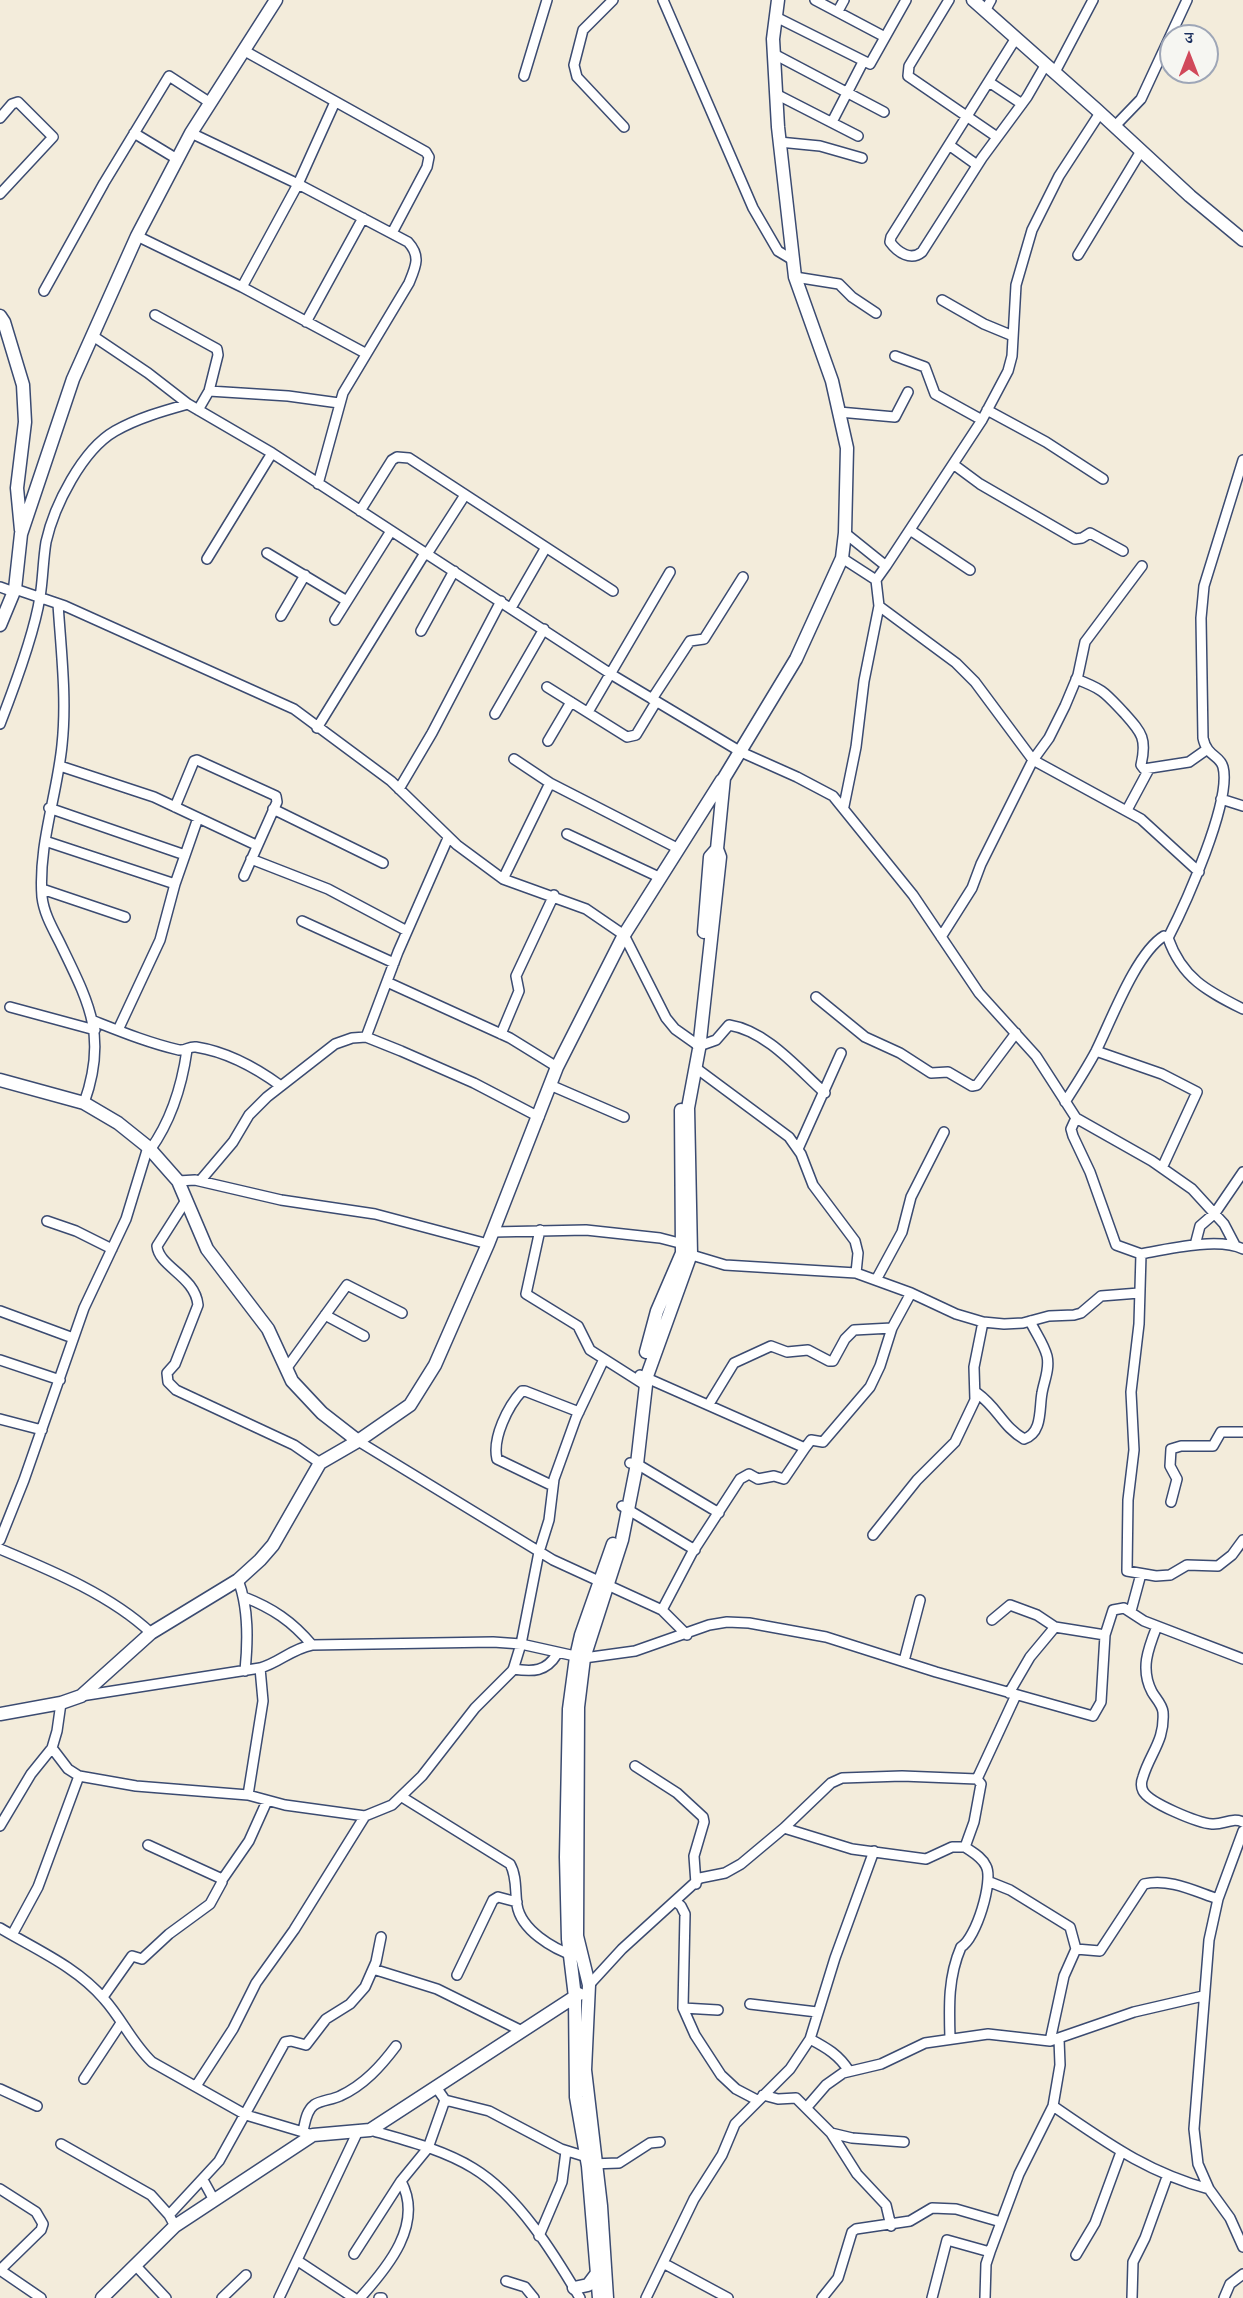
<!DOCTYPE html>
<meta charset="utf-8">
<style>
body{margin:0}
#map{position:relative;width:1243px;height:2298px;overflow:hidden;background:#f3ecdb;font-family:"Libre Bodoni","Noto Serif Devanagari",serif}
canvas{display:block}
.north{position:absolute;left:1159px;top:24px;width:60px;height:60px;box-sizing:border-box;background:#f6f6f2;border:2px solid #9ea6b7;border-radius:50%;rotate:0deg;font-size:16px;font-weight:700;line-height:24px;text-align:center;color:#1b2f5e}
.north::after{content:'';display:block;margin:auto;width:21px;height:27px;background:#d1495b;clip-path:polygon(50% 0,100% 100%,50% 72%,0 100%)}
</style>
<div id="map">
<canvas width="1243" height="2298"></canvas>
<div class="north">उ</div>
</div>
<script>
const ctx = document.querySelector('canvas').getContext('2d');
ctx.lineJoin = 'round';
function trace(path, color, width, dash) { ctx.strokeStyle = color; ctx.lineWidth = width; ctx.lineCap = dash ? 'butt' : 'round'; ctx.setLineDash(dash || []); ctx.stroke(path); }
const minor = new Path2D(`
 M613,0L583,30L574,65L577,77L624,127
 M663,0L753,208L778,251L793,260
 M815,0L885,37
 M949,0L909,66L908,76L997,137
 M838,11L844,0
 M985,11L991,0
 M776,17L870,64L906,0
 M1016,38L891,237L890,242C898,253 911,261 922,252L982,158L1027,97L1046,64
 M243,50L426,152L429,157L427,167L392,233
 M774,54L884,112
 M1055,72L1093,0
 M524,76L547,0
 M989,82L1022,104
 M776,94L858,136
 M335,102L298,184L242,287L365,353
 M0,118L12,104L18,102L53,137L0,194
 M832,122L863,62
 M1115,126L1141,99L1187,0
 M134,133L177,159
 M191,133L298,184L408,242C421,256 416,266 409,283L343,393L318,484
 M779,142L820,146L862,158
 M949,145L977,165
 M137,236L242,287
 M1078,255L1141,151
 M795,277L839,284L852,297L876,313
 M44,291L104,183L169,76L209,102
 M942,300L984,324L1013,336
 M155,315L217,349L218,355L209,391
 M306,322L363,218
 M93,336L148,373L188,404
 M895,356L925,367L935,394L982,420
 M198,410L209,391L288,396L339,403
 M987,410L1046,442L1103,479
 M839,412L895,417L908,392
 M1243,460L1204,586L1201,618L1203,738C1207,757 1220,755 1223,767C1232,801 1185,905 1168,938C1182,978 1207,991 1243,1009
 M953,464L980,484L1075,539L1082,538L1090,533L1123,551
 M360,511L392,460L397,457L409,458L613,591
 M910,530L970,570
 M845,533L886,566L982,420L1008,371L1012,356L1016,285L1032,230L1059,176L1100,113
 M267,553L347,601
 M427,554L465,495
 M842,558L876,580
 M207,559L272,453
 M0,587L14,592
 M15,589L65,606L294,709L391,781L457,845L503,879L586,909L624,935L666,1018L675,1029L699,1046L716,1040L729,1025C767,1031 798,1069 825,1093
 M58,604C61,650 67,699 62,745C57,796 38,845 42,897C44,914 53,929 60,943C89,1003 108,1036 84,1103
 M879,606L956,663L975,682L1033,760L1141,819L1199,872
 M511,608L545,549
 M281,616L305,575
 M335,620L391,531
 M421,631L454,571
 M1076,679C1105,690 1105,693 1125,714C1142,733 1147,739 1141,765L1144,769L1189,762L1206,750
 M547,687L627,737L636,735L656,702
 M652,699L690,641L704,639L743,577
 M588,712L670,572
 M495,714L544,629
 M0,724C14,688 34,635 40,597C43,579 43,560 46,542C54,506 82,450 115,431C138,418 163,411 188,404L272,453L614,676L741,752L797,777L833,796L913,895L979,993L1036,1056L1076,1118L1152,1161L1192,1189L1224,1224L1235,1245
 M317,728L425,553
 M548,741L571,702
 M60,766L154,797L256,845
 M550,783L679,849
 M399,789L432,733L501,601
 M1221,799L1243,806
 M844,806L856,747L864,681L879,606L876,580L886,566
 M175,807L194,761L197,760L276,796L277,802L244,876
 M49,808L185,855
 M273,809L383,863
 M1127,810L1149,769
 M567,834L661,878
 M45,841L175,884
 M251,859L328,889L407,931
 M503,879L550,783L514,759
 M42,889L125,917
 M302,921L394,963
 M941,937L972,888L981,864L1033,760L1049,738L1065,706L1078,675L1085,642L1142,566
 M387,982L510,1038L557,1067
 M816,997L865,1037L900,1053L931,1073L948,1072L972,1086L977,1085L1016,1033
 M10,1007L95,1030
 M94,1021C122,1032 149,1043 179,1050C186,1051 189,1046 196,1047C228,1052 255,1067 281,1086
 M118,1030L160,940L175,884L198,818
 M501,1034L519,991L516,976L554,895
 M366,1037L398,952L448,838
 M1096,1051L1162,1074L1197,1092L1162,1168
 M696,1068L789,1137L801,1154L813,1185L855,1241L858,1253L856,1273L911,1293L956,1314L983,1322L1004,1324L1023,1323L1049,1316L1074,1315L1081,1313L1101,1296L1139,1293
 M550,1085L624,1117
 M1065,1102C1076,1085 1087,1068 1096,1051C1111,1021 1136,953 1164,936L1168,938
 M1076,1118L1071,1129L1073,1136L1090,1172L1116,1245L1141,1254L1139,1324L1131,1392L1134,1450L1128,1500L1127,1571L1156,1576L1170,1575L1187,1565L1218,1566L1232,1555L1243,1540
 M798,1149L841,1053
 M150,1150C171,1121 182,1085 187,1050
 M178,1181L195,1180L281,1200L375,1214L488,1244
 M200,1181L233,1142L249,1115L267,1097L335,1044L352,1038L366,1037L401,1051L474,1083L539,1117
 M185,1202L157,1246C159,1267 195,1276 198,1305L175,1364L167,1373L168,1382L176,1390L294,1445L320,1463
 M47,1221L76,1231L112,1249
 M540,1230L526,1294L578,1326L590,1350L645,1385
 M493,1232L586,1230L660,1238L687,1245
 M1195,1245L1200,1226L1215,1213L1243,1172
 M685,1253L725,1265L856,1273
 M1141,1254C1168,1249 1219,1237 1243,1249
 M876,1280L902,1232L911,1197L944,1132
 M0,1311L73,1338
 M325,1315L364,1336
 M0,1360L60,1380
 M286,1369L347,1285L402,1313
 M640,1375L805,1448L784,1479L774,1476L758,1479L749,1474L740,1479L692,1553L662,1610
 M977,1393C998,1408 1003,1427 1024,1439C1043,1433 1039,1408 1042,1393C1044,1381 1050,1369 1047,1356C1044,1344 1035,1332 1030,1321
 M709,1404L734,1363L771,1346L787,1352L808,1350L829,1361H833L845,1339L854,1330L892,1328
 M0,1419L42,1430
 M358,1441L553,1560L662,1610L687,1635
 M805,1448L811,1440L823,1442L870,1387L880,1366L892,1328L911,1293
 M630,1463L637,1464L719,1513
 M553,1486L497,1459C492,1438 508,1406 522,1391H525L579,1412
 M1171,1502L1177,1479L1170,1466L1171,1449L1181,1446H1213L1221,1432H1243
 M622,1506L695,1550
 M873,1535L917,1480L955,1442L975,1400L974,1367L983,1322
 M0,1540L24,1480L84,1308L126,1219L148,1147
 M0,1549C50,1570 111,1595 151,1633
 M238,1580C249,1608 248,1641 245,1671
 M244,1597C272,1608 292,1621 312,1645
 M1131,1611L1141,1574
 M992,1620L1010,1605L1037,1615L1055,1627L1105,1635
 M1157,1626C1148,1649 1140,1669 1152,1692C1156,1699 1162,1704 1163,1712C1165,1741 1150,1753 1143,1777C1141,1782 1141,1787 1143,1791C1149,1803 1198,1823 1212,1824C1224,1825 1231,1817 1243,1822
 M904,1661L920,1600
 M513,1669C533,1672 546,1672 557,1654
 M1009,1693L1030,1657L1055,1627
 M81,1696L260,1668C279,1663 291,1649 312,1645L493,1642L521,1644L584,1658L635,1651L709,1625L727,1622L749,1623L826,1637L936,1672L1093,1716L1101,1702L1105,1635L1113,1610L1124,1608L1144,1621L1243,1659
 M52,1748L68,1769L79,1776L136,1786L248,1795L285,1805L365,1816L392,1805L422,1776L475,1708L513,1670L521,1644L539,1552L549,1520L554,1479L576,1418L604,1359
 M635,1766L677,1793L703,1817L704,1822L694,1856L696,1884
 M248,1795L263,1701L260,1668
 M402,1797L510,1864C517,1876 515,1892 517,1905C521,1930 553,1949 575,1956
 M0,1826L31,1774L52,1748L57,1731L61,1703
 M784,1828L852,1849L926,1859L952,1847H965
 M1243,1831L1218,1899L1209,1940L1194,2129L1198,2164L1209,2189L1230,2218L1243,2247
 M222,1880L249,1841L267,1801
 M990,1882L1010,1890L1070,1927L1076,1949L1064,1976L1050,2041
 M675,1901L681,1906L685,1914L683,2008L695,2035L721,2075L736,2089L757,2100
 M0,1928C35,1949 77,1967 104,1999C122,2019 132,2043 152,2062L246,2115L313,2135
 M12,1935L38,1887L79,1776
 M1076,1949L1100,1951L1144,1884C1169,1878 1194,1891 1218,1899
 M373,1969L437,1989L522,2031
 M457,1975L493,1900L498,1897L517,1902
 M589,1985L622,1949L700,1878L725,1873L741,1864L784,1828L831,1783L842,1778L902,1776L977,1779L1016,1695
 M103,1997L132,1956L142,1959L169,1934L210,1904L222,1882L220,1878L148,1845
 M750,2004L817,2012
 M683,2008L718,2010
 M950,2038C949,2006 948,1977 961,1947C976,1939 994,1880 986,1866C982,1857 972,1852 965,1847L974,1822L981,1784L977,1779
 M810,2039C827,2048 839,2055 849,2071
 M1059,2039L1060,2065L1053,2106C1106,2142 1146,2172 1209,2189
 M84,2079L121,2023
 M196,2086L233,2029L256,1983L294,1930L365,1816
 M0,2089L37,2106
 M763,2095L778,2099L796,2098L831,2133L852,2138L904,2142
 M445,2100L489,2111L561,2149L590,2158
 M807,2107L826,2085L843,2073L881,2064L925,2043L988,2034L1050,2041L1134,2012L1203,1996
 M370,2130C404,2140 442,2149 473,2168C518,2195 554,2254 580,2298
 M303,2131C305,2123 306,2111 314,2105C321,2100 332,2100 340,2096C364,2085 381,2066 396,2046
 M831,2133L857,2174L886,2205L891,2226
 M61,2144L151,2195L169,2215
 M591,2164L619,2163L650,2143L660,2142
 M203,2180L214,2200
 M0,2189L36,2212L43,2224L41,2230L0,2270
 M175,2226L169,2215L219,2161L285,2042L291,2041L306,2045L326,2019L350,2004L365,1987L376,1962L381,1937
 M539,2236L562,2182L566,2151
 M354,2254L401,2181
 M1076,2255L1095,2223L1121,2152
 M298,2261L354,2298
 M663,2263L728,2298
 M136,2266L166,2298
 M0,2270L41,2298
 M506,2281L525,2287L534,2298
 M222,2298L246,2275
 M279,2298L358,2131
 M360,2298C388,2267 424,2224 401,2181L428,2148L445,2100L436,2087
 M379,2298H382
 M646,2298L694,2199L722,2155L735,2124L790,2069L810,2039L835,1958L874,1851
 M822,2298L838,2278L852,2232L856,2229L910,2221L932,2208L956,2209L1001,2222
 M932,2298L947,2240L990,2252
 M985,2298L986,2264L990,2252L1019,2174L1053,2106
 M1132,2298L1133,2262L1145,2238L1167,2177
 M1224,2298L1230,2284L1243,2274`);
const tertiary = new Path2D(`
 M973,0L1097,110L1190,196L1243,240
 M0,316L4,322L23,385L25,422L17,488L21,530
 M0,625L15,589L21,534L73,379L137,236L191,133L276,0
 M704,932L710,857L717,849
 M0,1080L84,1103L118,1123L148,1147L178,1181L207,1249L268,1329L292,1381L322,1413L358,1441
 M646,1352L657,1311L682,1253L681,1110
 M0,1714L61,1703L81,1696L151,1633L238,1580L260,1560L273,1545L320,1463L358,1441L410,1405L435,1365L488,1244L557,1067L624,935L722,780
 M574,2288L588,2285L597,2273
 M102,2298L175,2226L313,2135L370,2130L579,1994
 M599,2298L588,2166L576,2097L575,1997L568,1939L566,1857L569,1709L576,1657L581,1635L613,1544
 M607,2298L601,2206L585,2070L589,1985L577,1936L578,1707L584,1658L622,1540L637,1464L647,1376L691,1254L688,1108L699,1049L720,857L717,849L724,778L796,659L842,558L845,533L847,448L832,381L795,277L778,127L773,39L778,0`);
trace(minor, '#3b4b71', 12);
trace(tertiary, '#3b4b71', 15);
trace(minor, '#fff', 9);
trace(tertiary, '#fff', 12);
</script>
